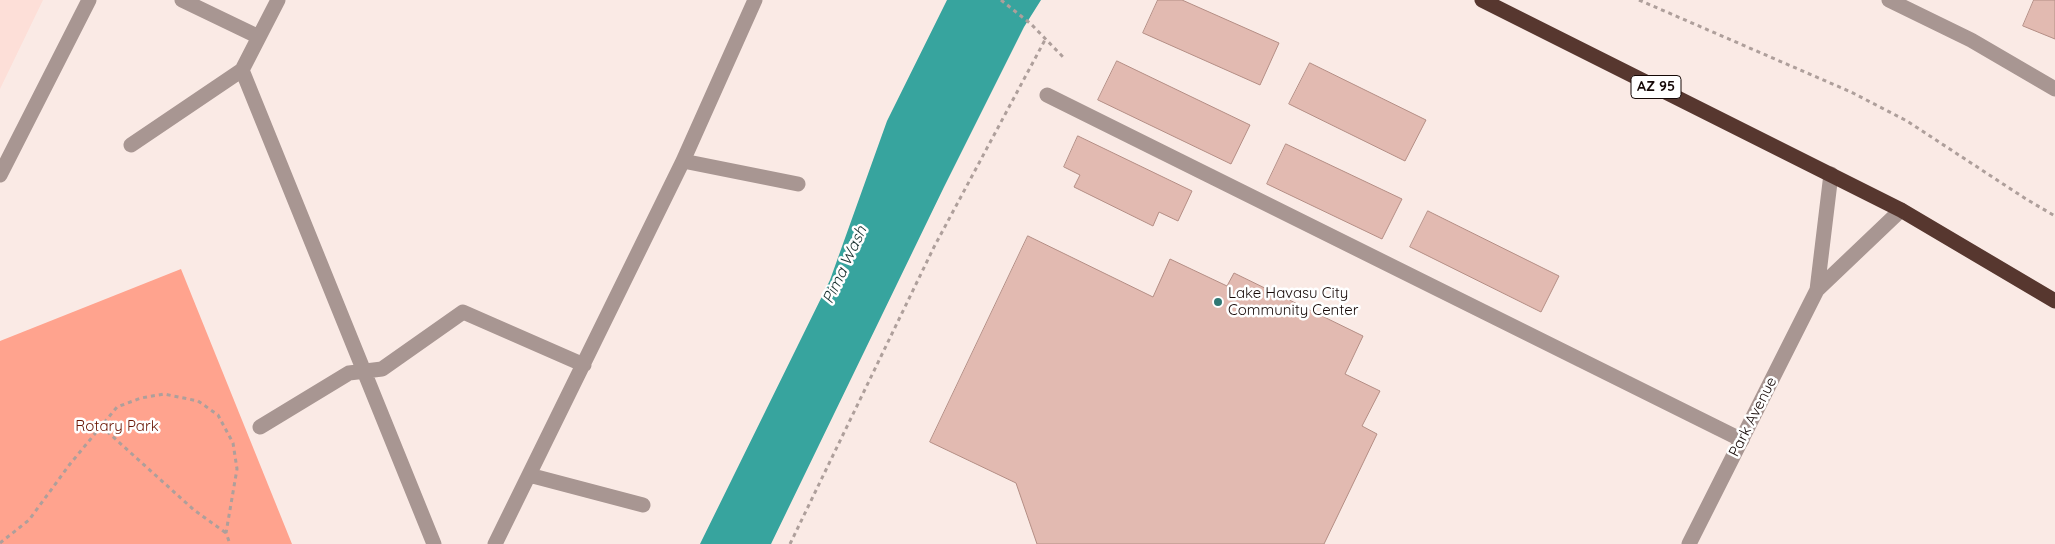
<!DOCTYPE html>
<style>
body{margin:0}
canvas{display:block;background:#faeae5}
</style>
<canvas width="2055" height="544"></canvas>
<script>
const ctx = document.querySelector('canvas').getContext('2d');
ctx.lineJoin = 'round';
function fill(path, color) { ctx.fillStyle = color; ctx.fill(path, 'evenodd'); }
function trace(path, color, width, dash) { ctx.strokeStyle = color; ctx.lineWidth = width; ctx.lineCap = dash ? 'butt' : 'round'; ctx.setLineDash(dash || []); ctx.stroke(path); }
function drawText(font, color, halo, rows, align = 'center') {
  ctx.font = font + ' Quicksand,sans-serif'; ctx.lineWidth = 5; ctx.setLineDash([]); ctx.textBaseline = 'middle'; ctx.strokeStyle = halo; ctx.fillStyle = color; for (const [text, x, y, turn = 0] of rows) {
    ctx.save(); ctx.translate(x, y); ctx.rotate((+turn || 0) * Math.PI / 180); ctx.textAlign = isNaN(turn) ? turn : align; if (halo) ctx.strokeText(text, 0, 0); ctx.fillText(text, 0, 0); ctx.restore();
  }
}
fill(new Path2D(`
 M0,0H43L0,89Z`), '#fddfd8');
fill(new Path2D(`
 M181,269L292,544H0V341Z`), '#ffa38e');
fill(new Path2D(`
 M947,0H1041L1024,27L944,187L771,544H700L830,280L887,121Z`), '#37a49e');
const building = new Path2D(`
 M1158,0H1182L1279,43L1260,85L1143,33Z
 M2034,0H2055V39L2023,26Z
 M1117,61L1250,125L1231,164L1098,100Z
 M1310,63L1426,120L1405,161L1289,104Z
 M1078,136L1192,191L1178,221L1159,212L1153,226L1074,187L1080,175L1064,167Z
 M1286,144L1402,199L1382,239L1267,184Z
 M1428,211L1559,276L1541,312L1410,247Z
 M1028,236L1153,297L1170,259L1227,286L1234,273L1363,336L1345,374L1380,391L1362,426L1377,434L1324,544H1037L1016,483L930,442Z`);
fill(building, '#e2bab1');
trace(building, '#b48e85', 1);
trace(new Path2D(`
 M1001,0L1031,24L1065,59
 M1639,0L1851,92L1907,121L2026,199L2055,216
 M101,426L194,510L226,533
 M0,543L29,520L70,464L117,407L141,398L164,394L198,401L218,415L233,443L237,469L226,533L230,544
 M790,544L934,247L1046,38`), '#ae9f9b', 3, [4, 4]);
trace(new Path2D(`
 M182,0L259,37
 M1889,0L1971,40L2055,89
 M242,70L434,544
 M1047,95L1742,440
 M131,145L242,70L278,0
 M683,161L798,184
 M260,427L349,373L382,369L463,312L584,365
 M529,475L643,505
 M495,544L683,161L755,0`), '#a89692', 15);
trace(new Path2D(`
 M0,175L89,0
 M1817,290L1831,174
 M1689,544L1817,290L1901,210`), '#a89692', 15);
trace(new Path2D(`
 M1482,0L1901,210L2055,301`), '#57372f', 15);
for (const [x, y, r, color] of [
 [1218,302,5,"#307874"]
]) { const dot = new Path2D(); dot.arc(x, y, r, 0, 2 * Math.PI); ctx.fillStyle = color; ctx.fill(dot); trace(dot, '#fff', 2); }
for (const [x, y, w] of [
 [1656,87,50]
]) { const box = new Path2D(); box.roundRect(x - w / 2, y - 11.5, w, 23, 4); ctx.fillStyle = '#fff'; ctx.fill(box); trace(box, '#160907', 1); }
drawText('bold 14px', '#160907', null, [
 ["AZ 95",1656,87]
]);
drawText('15px', '#160907', '#fff', [
 ["Lake Havasu City",1228,293],
 ["Community Center",1228,310]
], 'left');
drawText('15px', '#160907', '#fff', [
 ["Park Avenue",1753,417,-63]
]);
drawText('15px', '#681301', '#fff', [
 ["Rotary Park",117,426]
]);
drawText('italic 16px', '#1a3230', '#fff', [
 ["Pima Wash",845,265,-65]
]);
</script>
